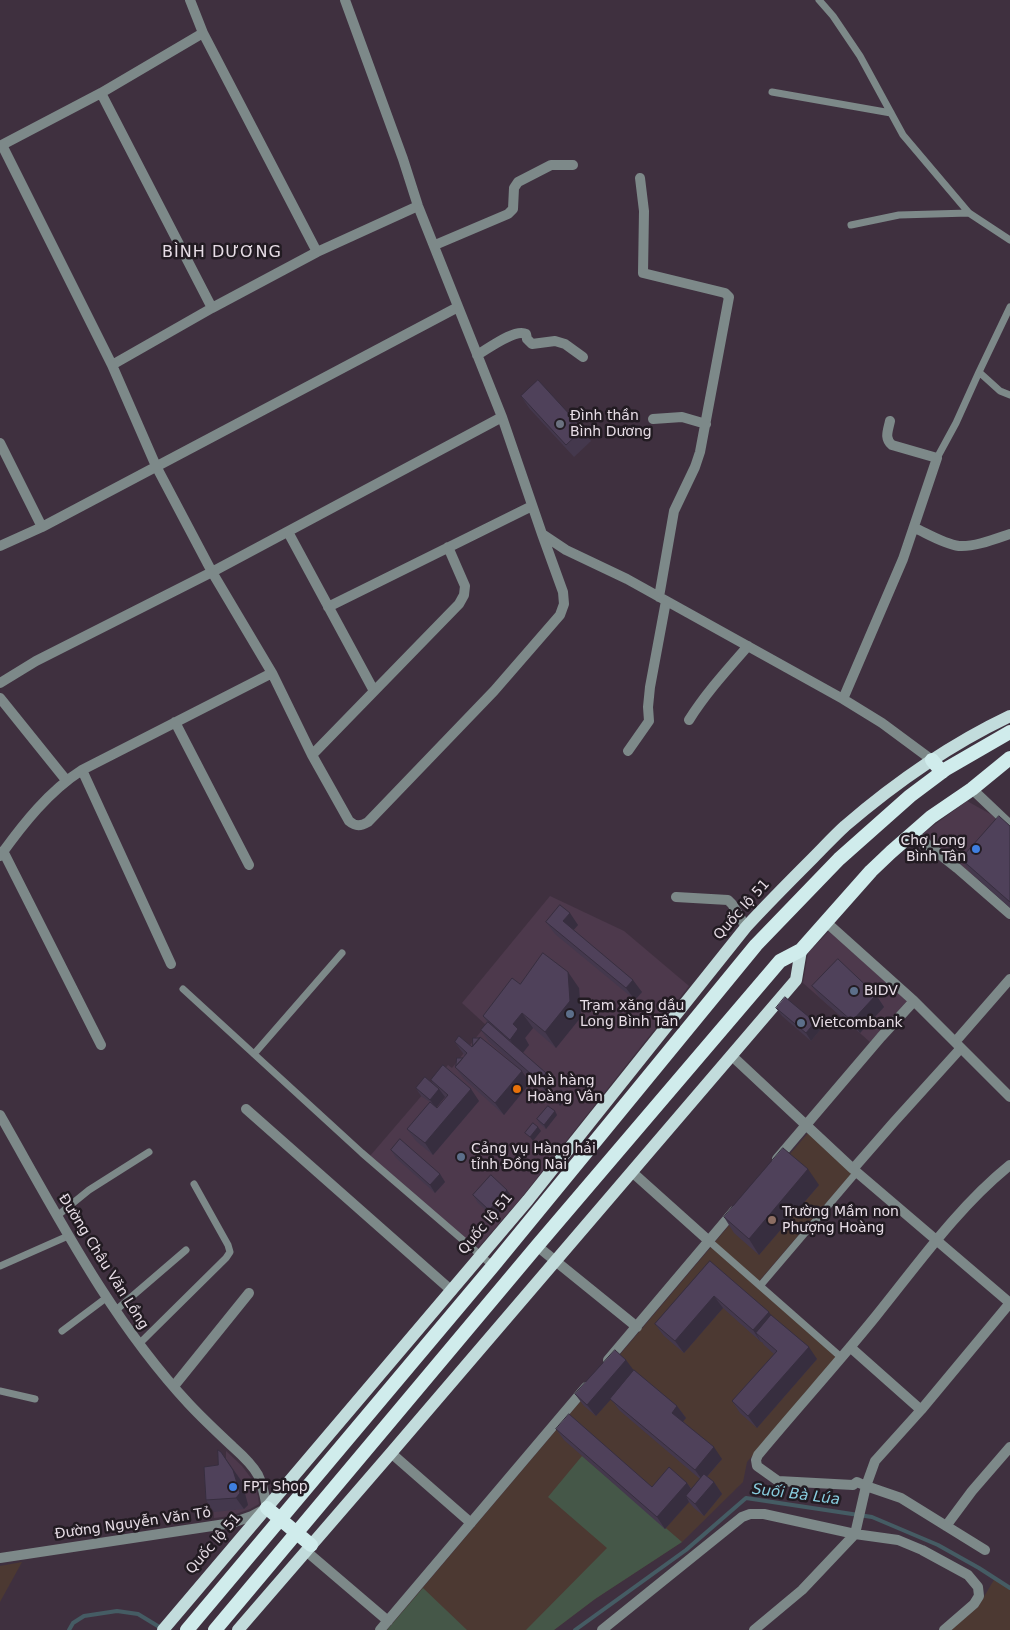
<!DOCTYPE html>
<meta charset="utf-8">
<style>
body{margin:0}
canvas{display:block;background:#3f303f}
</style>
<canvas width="1010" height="1630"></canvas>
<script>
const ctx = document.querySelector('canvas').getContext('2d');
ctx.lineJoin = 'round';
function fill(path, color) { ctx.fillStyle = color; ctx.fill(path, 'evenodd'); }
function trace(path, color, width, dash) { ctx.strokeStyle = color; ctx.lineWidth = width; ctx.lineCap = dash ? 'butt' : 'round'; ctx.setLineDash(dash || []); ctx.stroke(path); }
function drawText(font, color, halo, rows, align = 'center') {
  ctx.font = font + ' "DejaVu Sans",sans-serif'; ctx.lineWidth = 5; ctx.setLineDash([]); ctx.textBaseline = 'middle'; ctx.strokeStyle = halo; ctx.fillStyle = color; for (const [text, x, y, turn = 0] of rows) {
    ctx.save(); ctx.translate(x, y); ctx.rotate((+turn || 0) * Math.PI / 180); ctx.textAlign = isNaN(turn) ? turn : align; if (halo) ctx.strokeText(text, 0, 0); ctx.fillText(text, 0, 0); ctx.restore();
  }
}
fill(new Path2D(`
 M967,801L992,815L1010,832L978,880L960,864L922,834Z
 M550,896L624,931L689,986L521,1198L476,1250L370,1156L448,1065L452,1068L486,1025L462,1003Z
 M829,931L907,1001L870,1042L803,983L808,953Z
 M226,1451L242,1466L251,1478L258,1496L259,1504L250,1509L230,1516L214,1518L212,1479L226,1477Z`), '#4d394c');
fill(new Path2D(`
 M808,1133L852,1173L759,1281L715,1242Z
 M711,1247L836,1357L747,1462L743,1482L682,1542L595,1599L554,1630H387Z
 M22,1562L0,1602V1566Z
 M995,1578L1010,1588V1630H951L978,1607Z`), '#4c3932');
fill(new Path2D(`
 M582,1456L682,1542L595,1599L554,1630H526L607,1548L548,1497Z
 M423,1588L467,1630H387Z`), '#455748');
trace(new Path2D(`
 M69,1630L73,1623L84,1616L117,1611L138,1614L161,1628
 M575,1630L686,1550L746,1498L872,1517L938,1545L979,1568L1010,1588`), '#455c64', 4);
trace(new Path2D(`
 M819,0L833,16L860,56L903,135L969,213L1010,240
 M772,92L891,113
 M851,225L899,215L969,213
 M979,372L1010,307
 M937,458L956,423L979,372L1000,391L1010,395
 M183,989L362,1153L493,1266
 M254,1054L342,953
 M57,1216L89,1190L149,1152
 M709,1241L842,1358
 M0,1266L68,1236
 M760,1286L857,1172
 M115,1311L186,1250
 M62,1331L106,1298
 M139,1344L226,1258L230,1252L228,1245L194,1184
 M0,1391L35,1399`), '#7d8989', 7);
trace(new Path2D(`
 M190,0L203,33L317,252
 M101,93L212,308
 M2,145L112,365L156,466L212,572L272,673L312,755L349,821C356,827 361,826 368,822L494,691L560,615L564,604L563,592L542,534L502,417L418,206L403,159L345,0
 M0,146L101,93L203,33
 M640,178L644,211L643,273L725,293L729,297L700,452L695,467L674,511L659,597
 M435,245L508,214L513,209L514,188L518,182L551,165H573
 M477,355C488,349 515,328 526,334L527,339L532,344L555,341L565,344L583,357
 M112,365L212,308L317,252L418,206
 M653,419L682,417L706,424
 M0,443L42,527
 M915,528C928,534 944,544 959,546C975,547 995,539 1010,534
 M288,532L374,691
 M542,534L566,550L627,579L843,699L882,723L932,760
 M0,546L42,527L458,307
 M328,607L532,506
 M0,683L36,661L212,572L502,417
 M0,698L66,780
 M843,699L903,559L937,458L892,445C884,438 888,431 890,421
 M689,720C706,693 727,670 748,646
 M175,722L249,865
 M628,751L649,721L648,707L650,687L666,601
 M312,755L459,604L464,595L465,586L448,547
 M82,770L171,964
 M972,789L1010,825
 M913,833L957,868L1010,914
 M3,851L101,1045
 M0,856C23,824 49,791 82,770L272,673
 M676,897L728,900L732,904L746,927
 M826,922L914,1001L1010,1097
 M955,1042L1010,979
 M731,1055L853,1169L1010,1303
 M246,1109L452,1291
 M777,1159L881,1037L914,1001
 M1010,1165C958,1207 918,1264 876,1316C838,1363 797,1408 758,1455L756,1460L757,1466L778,1481L853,1485L857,1482L866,1486L875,1461L921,1410L1010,1303
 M853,1169L894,1122L961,1048
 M632,1172L709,1241
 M537,1246L637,1327
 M850,1347L921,1410
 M608,1360L734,1211
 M174,1386L249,1293
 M391,1453L471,1523
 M946,1526L972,1491L1010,1447
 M306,1551L388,1621
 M380,1630L586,1387
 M602,1630L742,1517L750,1514H764L855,1534L898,1540L922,1550L968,1575L978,1587L979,1596L974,1604L944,1630
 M754,1630L802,1590L855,1534L866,1486L901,1498L985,1550`), '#7d8989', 10);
trace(new Path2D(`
 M0,1115C57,1215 110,1319 189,1404C203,1419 218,1433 233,1447C242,1455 252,1464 258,1475C263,1485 265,1497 267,1508L252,1516L232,1523L0,1558`), '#7d8989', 10);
trace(new Path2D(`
 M163,1630L528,1200L746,927C768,903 790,881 813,858C824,847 834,836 845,826C895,783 951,744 1010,716
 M238,1630L391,1453L796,980L801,950`), '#c2dcdc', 12);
trace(new Path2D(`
 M932,760L942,772
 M267,1508L311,1545
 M187,1630L493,1266L756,945L839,859L910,796L946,769L1010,732
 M215,1630L537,1246L780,961L801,950L871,871L891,852L931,817L972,789L1010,758`), '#d0ecec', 14);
fill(new Path2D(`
 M521,396L583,429L591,441L574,457L529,408Z
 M1010,826V908L972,874L961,859Z
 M546,922L578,925L573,930L642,992L635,1000L555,934Z
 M520,984L579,988L581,1017L556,1048L533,1028L525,1038L529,1045L523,1053L554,1085L547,1093L489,1042L481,1030L487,1022L483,1016Z
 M812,986L876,995L884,1007L860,1033L820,998Z
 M776,1008L820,1030L811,1041L782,1016Z
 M455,1042L472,1047L530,1083L504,1115L464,1079L455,1067L465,1056Z
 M431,1080L479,1101L433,1155L416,1141L407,1129L430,1102L421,1096L416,1088L433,1084ZM445,1097L446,1098L437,1108L436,1107Z
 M557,1115L546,1129L539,1123L537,1119Z
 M391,1150L440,1174L445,1182L435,1193L396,1158Z
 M819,1185L759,1255L734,1233L724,1217Z
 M473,1195L513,1198L494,1218L478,1203Z
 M710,1261L771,1315L817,1359L757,1428L740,1413L732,1401L774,1354L764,1345L762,1342H761L723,1308L684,1353L664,1336L655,1324Z
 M626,1360L633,1371L677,1406L686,1418L683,1421L722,1459L707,1477L714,1482L722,1494L704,1516L694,1508L689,1502L665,1529L564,1440L556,1429L652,1487L687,1483L692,1489L700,1479L619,1410L611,1399L596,1416L584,1406L575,1394Z
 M221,1452L242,1482L248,1505L244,1509L214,1512L206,1500L218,1465Z`), '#44384d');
fill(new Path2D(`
 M570,913L578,925L571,933L563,921Z
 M568,972L579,988L581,1017L556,1048L545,1032Z
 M633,980L642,992L635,1000L626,988Z
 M876,995L884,1007L860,1033L852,1021Z
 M522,1013L533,1028L525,1038L529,1045L521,1055L510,1040L513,1024Z
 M815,1022L820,1030L811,1041L806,1033Z
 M522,1071L530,1083L504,1115L495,1103Z
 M546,1073L554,1085L547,1093L539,1081Z
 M439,1089L445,1097L436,1108L430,1100Z
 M471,1089L479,1101L433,1155L425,1143Z
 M566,1094L568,1098L560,1106L558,1103Z
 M555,1111L557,1115L546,1129L544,1125Z
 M538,1127L541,1131L533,1141L530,1137Z
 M808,1169L819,1185L759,1255L749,1239Z
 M440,1174L445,1182L435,1193L430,1185Z
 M507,1190L513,1198L494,1218L489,1210Z
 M714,1296L723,1308L684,1353L675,1341Z
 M769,1312L777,1324L756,1333L761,1342L753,1330Z
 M809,1347L817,1359L757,1428L748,1416Z
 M626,1360L635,1372L596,1416L587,1405Z
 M677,1406L686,1418L681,1424L672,1413Z
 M714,1447L722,1459L703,1481L695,1470Z
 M221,1452L242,1482L248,1505L244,1509L236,1498Z
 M714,1482L722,1494L704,1516L695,1504Z
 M687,1483L695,1495L686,1496L689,1502L665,1529L657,1517Z`), '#372e3f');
const building = new Path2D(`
 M538,380L583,429L566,445L521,396Z
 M999,816L1010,826V902L961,859Z
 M560,905L570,913L563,921L633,980L626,988L546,922Z
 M543,953L568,972L570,1001L545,1032L522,1013L513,1024L518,1029L510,1040L483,1016L512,978L520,984Z
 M838,959L876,995L852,1021L812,986Z
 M785,997L815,1022L806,1033L776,1008Z
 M488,1022L546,1073L539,1081L481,1030Z
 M459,1036L472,1047L480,1037L522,1071L495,1103L455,1067L467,1053L455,1042Z
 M473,1038H480L473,1046Z
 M457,1058H463L456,1066Z
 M443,1065L471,1089L425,1143L407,1129L430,1102L437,1108L448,1095L431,1080Z
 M425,1077L439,1089L430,1100L416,1088Z
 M561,1090L566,1094L558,1103L553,1099Z
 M548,1106L555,1111L544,1125L537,1119Z
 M533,1123L538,1127L530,1137L525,1133Z
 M400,1139L440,1174L430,1185L391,1150Z
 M783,1148L808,1169L749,1239L724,1217Z
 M491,1175L507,1190L489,1210L473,1195Z
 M710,1261L769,1312L753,1330L714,1296L675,1341L655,1324Z
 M771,1315L809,1347L748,1416L732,1401L777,1351L756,1333Z
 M615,1350L626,1360L587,1405L575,1394Z
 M634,1370L677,1406L672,1413L714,1447L695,1470L610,1399Z
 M569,1414L652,1487L669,1467L687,1483L657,1517L556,1429Z
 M218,1450L221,1452L233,1470L240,1493L236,1498L206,1500L204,1467L218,1465Z
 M704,1474L714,1482L695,1504L686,1496Z`);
fill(building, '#4f415a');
trace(building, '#372e3f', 1);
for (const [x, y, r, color] of [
 [560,424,5,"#6b7280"],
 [976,849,5,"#3f7fe0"],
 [854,991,5,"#5c6f8a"],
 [570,1014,5,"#5c6f8a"],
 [801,1023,5,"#5c6f8a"],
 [517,1089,5,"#e8710a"],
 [461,1157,5,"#5c6f8a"],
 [772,1220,5,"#8d6e63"],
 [233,1487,5,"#3f7fe0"]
]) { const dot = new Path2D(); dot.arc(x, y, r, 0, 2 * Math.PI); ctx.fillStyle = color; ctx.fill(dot); trace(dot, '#221b22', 2); }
drawText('14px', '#e7dde6', '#221b22', [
 ["Đình thần",570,416],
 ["Bình Dương",570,432],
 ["Chợ Long",966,841,"right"],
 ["Bình Tân",966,857,"right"],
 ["BIDV",864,991],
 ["Trạm xăng dầu",580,1006],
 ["Long Bình Tân",580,1022],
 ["Vietcombank",811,1023],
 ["Nhà hàng",527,1081],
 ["Hoàng Vân",527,1097],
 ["Cảng vụ Hàng hải",471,1149],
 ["tỉnh Đồng Nai",471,1165],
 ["Trường Mầm non",782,1212],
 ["Phượng Hoàng",782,1228],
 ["FPT Shop",243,1487]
], 'left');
drawText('14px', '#e7dde6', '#221b22', [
 ["Quốc lộ 51",742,910,-48],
 ["Quốc lộ 51",486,1224,-50],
 ["Đường Châu Văn Lồng",103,1262,58],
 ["Đường Nguyễn Văn Tỏ",133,1524,-8],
 ["Quốc lộ 51",214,1544,-49]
]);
drawText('italic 15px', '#88cddf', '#221b22', [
 ["Suối Bà Lúa",796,1495,7]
]);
ctx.letterSpacing = '1px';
drawText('16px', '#e7dde6', '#221b22', [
 ["BÌNH DƯƠNG",222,253]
]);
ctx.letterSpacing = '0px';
</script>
